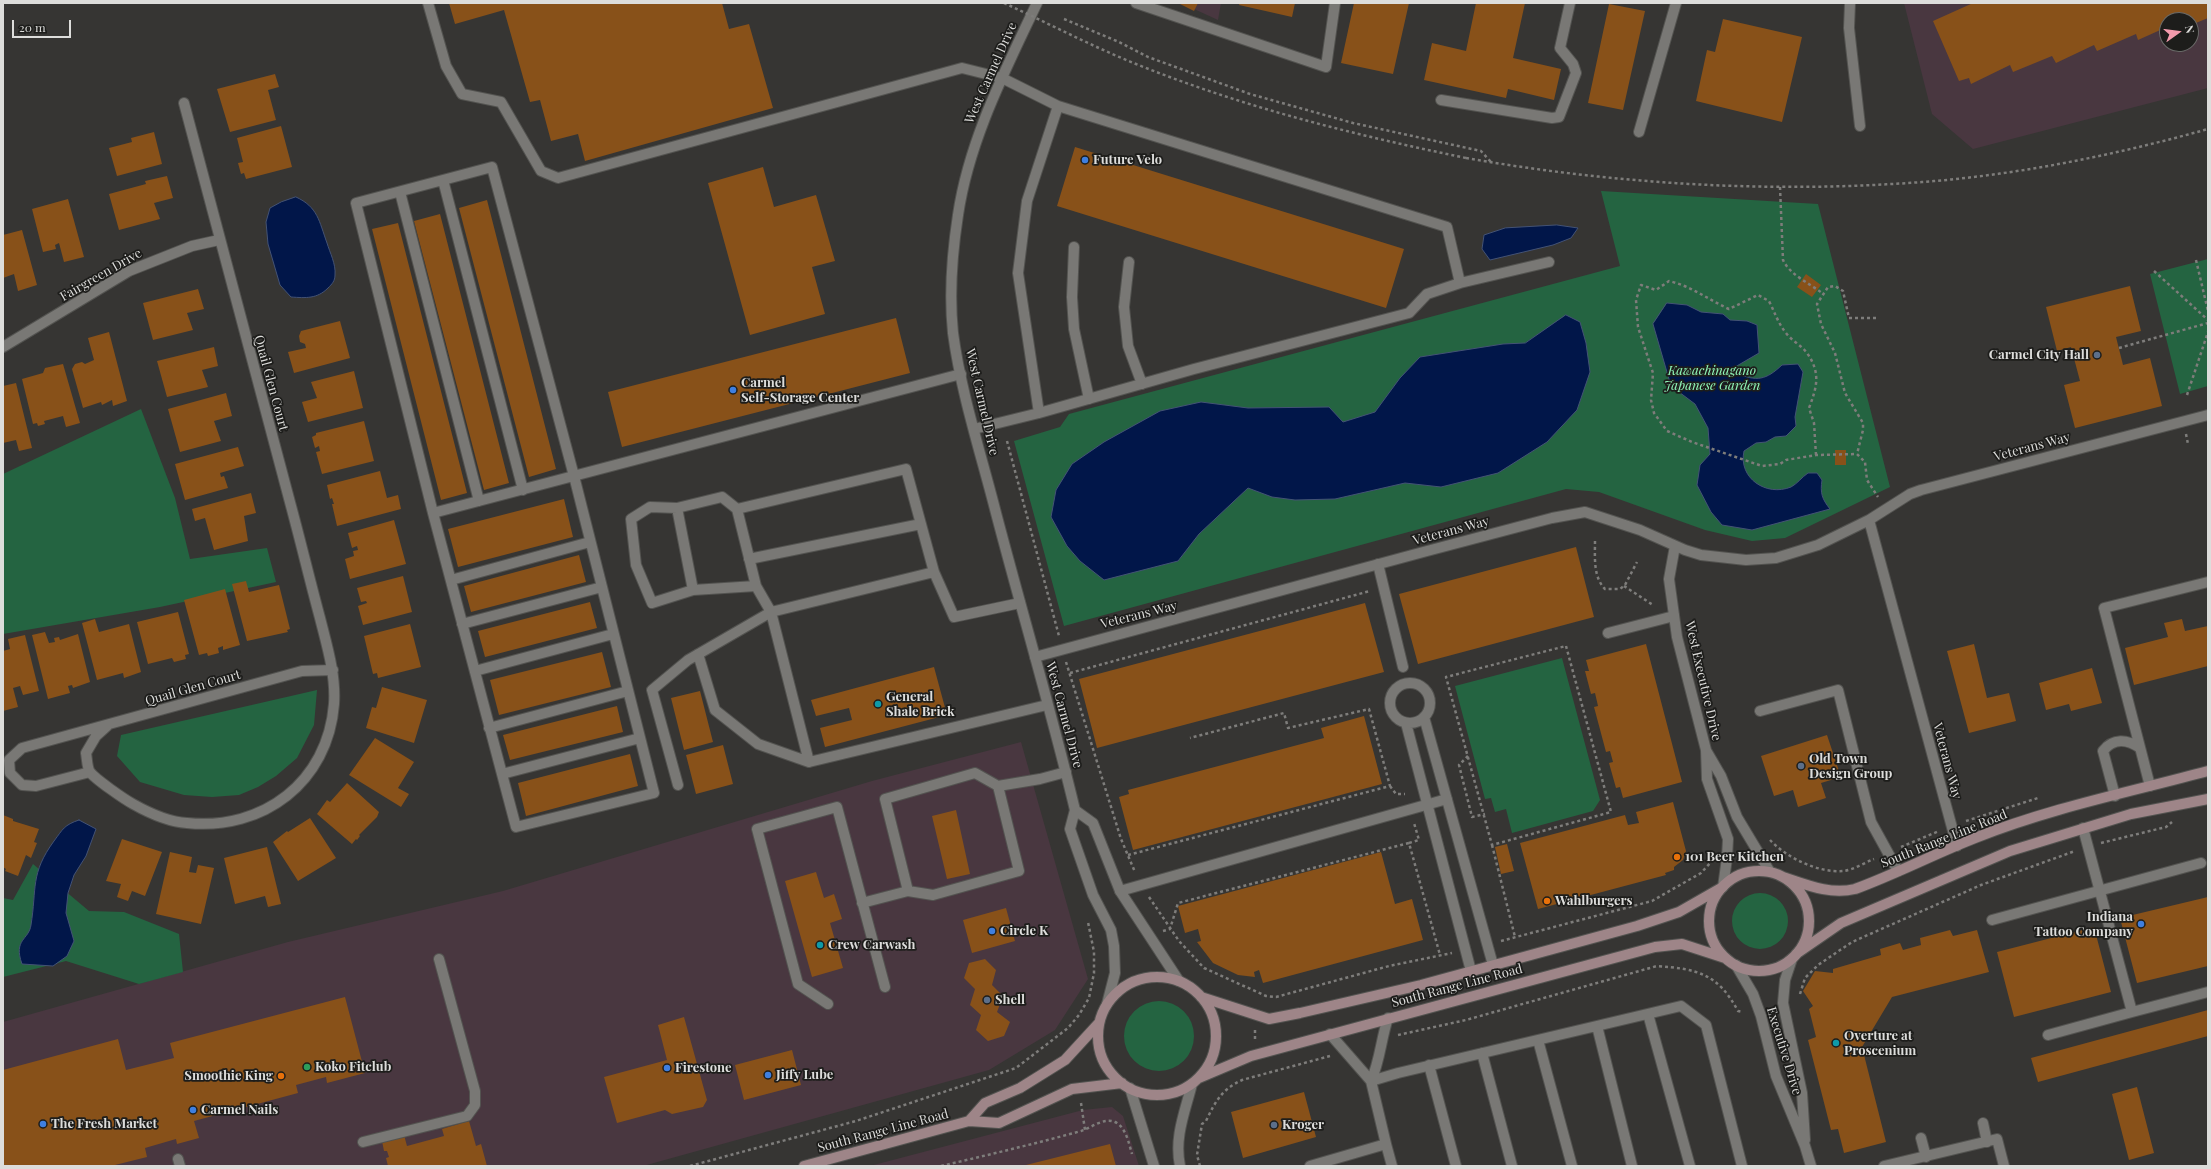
<!DOCTYPE html>
<style>
body{margin:0}
#map{position:relative;width:2211px;height:1169px;overflow:hidden;background:#363533;font-family:"Playfair Display",serif}
canvas{display:block}
.frame{position:absolute;inset:0;border:4px solid #dddddb;pointer-events:none}
.north{position:absolute;left:2159px;top:12px;width:40px;height:40px;box-sizing:border-box;background:#1d1d1b;border:1px solid #6a6a68;border-radius:50%;rotate:76deg;font-size:11px;font-weight:700;line-height:16px;text-align:center;color:#dddddb}
.north::after{content:'';display:block;margin:auto;width:14px;height:18px;background:#f39aac;clip-path:polygon(50% 0,100% 100%,50% 72%,0 100%)}
.scale{position:absolute;left:12px;top:20px;width:59px;height:18px;box-sizing:border-box;border:2px solid #dddddb;border-top:0;padding-left:5px;font-size:12px;line-height:14px;white-space:nowrap;color:#dddddb;-webkit-text-stroke:3px #1d1d1b;paint-order:stroke}
</style>
<div id="map">
<canvas width="2211" height="1169"></canvas>
<div class="frame"></div>
<div class="north">N</div>
<div class="scale">20 m</div>
</div>
<script>
const ctx = document.querySelector('canvas').getContext('2d');
ctx.lineJoin = 'round';
function fill(path, color) { ctx.fillStyle = color; ctx.fill(path, 'evenodd'); }
function trace(path, color, width, dash) { ctx.strokeStyle = color; ctx.lineWidth = width; ctx.lineCap = dash ? 'butt' : 'round'; ctx.setLineDash(dash || []); ctx.stroke(path); }
function drawText(font, color, halo, rows, align = 'center') {
  ctx.font = font + ' "Playfair Display",serif'; ctx.lineWidth = 3.5; ctx.setLineDash([]); ctx.textBaseline = 'middle'; ctx.strokeStyle = halo; ctx.fillStyle = color; for (const [text, x, y, turn = 0] of rows) {
    ctx.save(); ctx.translate(x, y); ctx.rotate((+turn || 0) * Math.PI / 180); ctx.textAlign = isNaN(turn) ? turn : align; if (halo) ctx.strokeText(text, 0, 0); ctx.fillText(text, 0, 0); ctx.restore();
  }
}
fill(new Path2D(`
 M1181,3H1221L1218,20Z
 M1904,3H2208V88L1973,149L1932,114ZM2167,20H2191V44H2167Z
 M1021,742L1088,979L1055,1030L989,1070L643,1166H3V1022L288,942L503,891L872,781Z
 M1112,1107L1123,1116L1139,1166H870L1083,1110Z`), '#493740');
fill(new Path2D(`
 M1601,191L1818,204L1890,487L1785,538L1752,541L1705,530L1599,492L1566,489L1064,626L1014,441L1060,427L1069,414L1620,266Z
 M2208,259V386L2180,394L2150,274Z
 M141,409L175,498L190,559L267,548L276,582L160,607L3,634V474Z
 M1562,658L1600,800L1593,811L1512,833L1506,809L1495,812L1491,798L1485,799L1455,686Z
 M317,690L314,725L297,758L276,776L258,787L239,795L212,797L184,795L140,782L117,756L121,735Z
 M33,864L89,911L124,912L179,934L183,972L139,984L66,961L3,977V898L13,900Z
 M1732 921a28 28 0 1 1 56 0a28 28 0 1 1-56 0Z
 M1124 1036a35 35 0 1 1 70 0a35 35 0 1 1-70 0Z`), '#246441');
const water = new Path2D(`
 M296,197C318,207 319,221 327,243C330,253 336,264 335,275C335,281 332,284 328,288C317,299 306,298 291,297L280,285L268,244L266,222L270,208L281,202Z
 M1557,225L1578,228L1571,238L1553,245L1490,260L1482,249L1484,235L1505,228Z
 M1667,303L1687,305L1701,312L1723,314L1730,320L1747,321L1757,325L1759,353L1735,367L1736,373C1757,382 1766,380 1782,365L1798,364L1803,372L1795,417L1796,426L1786,436L1775,437L1766,442L1756,443L1744,451C1738,478 1766,497 1791,487C1797,484 1802,477 1808,473H1817L1822,480C1820,493 1822,499 1830,509L1752,530L1722,525L1711,512L1697,485L1700,465L1710,454L1708,428L1695,404L1671,386L1653,324Z
 M1566,315L1580,322L1586,343L1590,372L1577,410L1547,442L1498,473L1441,487L1405,483L1335,499L1295,500L1272,497L1248,488L1199,534L1178,561L1104,580L1080,561L1067,546L1051,517L1056,490L1072,464L1104,442L1160,411L1201,402L1248,408L1329,407L1343,422L1375,412L1400,378L1420,357L1503,344L1525,343Z
 M79,820L96,829L86,856L74,875L68,893L66,913L74,941L67,956L53,966L22,964C13,939 29,940 31,925C37,888 30,874 54,841C63,829 64,825 79,820Z`);
fill(water, '#011649');
trace(water, '#435275', 1);
fill(new Path2D(`
 M449,3H722L729,29L749,24L773,108L585,161L578,134L551,141L540,100L530,102L504,10L455,24Z
 M1178,3H1198L1194,11Z
 M1240,3H1295L1292,17L1239,5Z
 M1354,3H1409L1393,74L1341,63Z
 M1476,3H1525L1513,58L1561,69L1554,100L1508,89L1506,98L1424,80L1432,43L1466,51Z
 M1973,3H2208V18L2191,25V20H2167V27L2138,40L2136,34L2097,51L2094,45L2056,63L2052,56L2013,72L2010,65L1971,84L1969,78L1959,81L1933,21Z
 M1609,4L1645,11L1623,110L1588,103Z
 M1723,19L1802,37L1782,122L1696,101L1707,50L1715,52Z
 M275,74L279,87L268,90L276,120L230,132L217,89Z
 M281,126L292,167L246,179L244,173L241,174L238,163L243,162L237,138Z
 M154,132L162,164L117,176L109,148L132,142L131,138Z
 M1075,147L1404,249L1386,308L1057,206Z
 M763,167L774,207L816,195L835,261L812,267L825,314L750,335L708,183Z
 M167,176L173,198L154,203L160,219L119,230L109,194L146,184L145,181Z
 M68,199L84,257L64,262L59,243L55,245L56,249L43,252L32,209Z
 M487,200L556,469L529,477L459,208Z
 M440,214L509,483L484,490L414,221Z
 M398,223L467,493L441,500L372,229Z
 M22,230L37,285L18,291L14,274L3,278V235Z
 M1806,274L1821,285L1812,297L1797,287Z
 M2130,286L2141,331L2116,337L2123,365L2150,358L2162,406L2075,428L2064,385L2080,381L2071,347L2057,351L2046,307Z
 M198,289L204,309L187,313L193,330L153,340L143,303Z
 M896,318L910,373L622,447L608,392Z
 M340,321L350,358L294,373L288,352L306,348L305,344L300,342L299,336L301,331Z
 M109,332L127,401L113,406L112,400L102,405L101,402L83,408L72,369L75,364L82,362L85,364L94,360L88,338Z
 M214,347L218,366L202,370L208,387L167,397L157,361Z
 M63,364L80,423L66,427L63,416L44,421L45,424L38,426L37,423L33,424L22,379L43,373L45,368Z
 M354,371L363,408L308,422L302,402L317,398L311,382Z
 M16,383L32,448L19,451L16,440L3,443V386Z
 M226,393L232,416L214,421L221,441L180,452L168,409Z
 M364,421L374,461L322,474L316,452L320,451L319,446L315,448L312,437L316,435V433Z
 M238,447L244,466L220,473L221,477L224,476L228,488L185,500L175,464Z
 M1835,450H1846V465H1835Z
 M380,471L387,498L398,495L401,509L337,526L332,504H334L332,498L330,499L327,485Z
 M251,493L256,513L244,516L248,541L214,550L205,518L195,521L192,509Z
 M564,499L573,537L458,567L448,529Z
 M394,520L406,564L350,579L345,559L354,556L353,551L358,550L357,546L352,548L348,533Z
 M1576,547L1594,617L1418,664L1399,594Z
 M579,555L586,582L471,612L464,586Z
 M403,576L412,612L363,625L358,606L367,603L366,601L361,602L357,588Z
 M246,581L249,592L279,585L290,629L287,630L288,632L247,641L232,584Z
 M225,589L240,645L223,650V646L218,648L219,653L208,656L207,653L199,655L184,600Z
 M590,602L597,628L485,657L478,631Z
 M1365,603L1384,672L1097,748L1079,679Z
 M178,612L189,654L185,655L186,659L174,662L172,658L148,664L137,622Z
 M95,619L99,632L129,624L141,672L124,678L123,673L97,680L82,623Z
 M2182,619L2185,631L2208,626V666L2134,685L2125,648L2168,637L2164,623Z
 M410,624L421,667L378,678L377,673L373,674L364,636Z
 M45,632L49,643L55,642L54,638L59,637L60,640L78,634L90,682L73,688L72,685L68,686L70,693L48,699L32,635Z
 M25,635L39,691L23,695L20,686L13,688L18,707L3,711V651L10,649L8,639Z
 M1646,644L1682,782L1623,798L1620,787L1616,788L1609,763L1613,762L1610,751L1606,752L1594,707L1598,706L1595,693L1591,694L1585,671H1589L1586,660Z
 M1974,644L1987,698L2009,693L2016,721L1969,733L1947,651Z
 M602,652L611,687L499,715L490,680Z
 M934,667L947,715L825,747L820,728L852,720L849,708L816,716L811,700Z
 M2092,668L2102,703L2071,711L2069,704L2046,710L2039,683Z
 M382,687L427,700L414,743L366,728L372,707L376,708Z
 M700,691L713,742L684,750L671,698Z
 M617,706L623,732L510,760L503,735Z
 M1364,716L1382,784L1133,850L1119,797L1129,794L1128,790L1324,738L1321,728Z
 M1827,735L1841,777L1821,783L1826,798L1798,807L1793,790L1774,796L1761,756Z
 M375,738L414,762L398,788L409,794L401,807L349,775Z
 M723,745L733,784L696,794L686,755Z
 M630,754L638,786L526,816L518,783Z
 M347,783L379,812L377,817L359,835L360,836L357,840L356,839L352,844L317,814L327,800L330,802Z
 M1673,802L1686,851L1683,860L1674,867V870L1665,873L1666,875L1538,909L1520,843L1625,815L1628,825L1639,823L1636,812Z
 M956,810L970,874L947,879L932,816Z
 M3,815L13,819V821L39,829L34,842L37,843L31,858L26,855L18,876L5,871L6,869L3,867Z
 M310,818L336,858L298,881L273,842L287,831L288,832Z
 M122,839L162,852L145,896L132,891L128,901L117,897L121,884L106,881Z
 M1507,844L1514,871L1501,874L1495,847Z
 M267,847L281,904L268,907L265,896L235,904L224,858Z
 M170,852L192,857L189,872L196,873L198,865L214,868L201,924L156,914Z
 M1381,852L1395,904L1412,899L1423,940L1263,983L1259,970L1254,972L1255,977L1238,975L1213,963L1197,942L1201,941L1198,929L1185,933L1178,906Z
 M816,872L824,898L834,894L842,919L830,923L843,968L812,977L785,881Z
 M2208,897V966L2137,983L2120,918Z
 M1006,908L1015,941L972,953L963,920Z
 M2094,927L2111,992L2014,1017L1997,952Z
 M1950,930L1953,936L1977,930L1989,972L1892,997L1862,1047L1886,1142L1844,1153L1838,1129L1831,1130L1808,1040L1816,1037L1809,1009L1813,1006L1803,991L1815,971L1833,973V969L1881,955L1880,949L1900,943L1903,950L1921,945L1920,938Z
 M985,959L996,970L992,985L1003,996L997,1012L1010,1022L1004,1036L988,1041L976,1030L981,1015L970,1005L975,989L964,978L969,963Z
 M345,997L365,1073L327,1083L326,1077L296,1085L298,1093L194,1121L199,1138L177,1144L176,1139L145,1148L147,1157L111,1166H3V1070L118,1039L126,1070L174,1058L170,1043Z
 M2208,1010V1036L2038,1082L2031,1058Z
 M684,1017L707,1100L703,1107L672,1114L665,1110L617,1123L604,1077L667,1060L658,1025Z
 M792,1050L801,1085L744,1100L735,1065Z
 M2137,1087L2154,1153L2129,1160L2112,1094Z
 M1304,1092L1316,1137L1243,1158L1231,1112Z
 M469,1121L476,1146L481,1144L487,1166H388L386,1158L389,1157L387,1151H384L382,1141L404,1135L407,1146L444,1136L442,1129Z
 M1110,1144L1116,1166H1026V1165Z`), '#885119');
const service = new Path2D(`
 M428,3L446,66L462,94L501,102L541,171L558,178L962,68L1002,78L1058,106L1447,227L1460,283L1549,262
 M1136,3L1326,67L1335,3
 M1850,3L1849,28L1860,126
 M1441,100L1552,118L1559,117L1576,73L1573,64L1560,48L1570,3
 M1639,132L1676,3
 M492,167L574,476L654,793L516,827L433,513L356,203Z
 M443,180L523,490
 M400,192L479,501
 M1074,247L1072,297L1074,329L1089,399
 M1129,262L1124,307L1128,346L1142,384
 M1039,413L1194,369L1409,313L1427,294L1460,283
 M974,429L1039,413L1018,273L1027,201L1058,106
 M677,508L693,590
 M737,509L722,497L677,508L650,507L631,519L636,565L652,603L693,590L756,586
 M433,513L961,374
 M749,559L921,524
 M1378,564L1403,667
 M451,580L590,542
 M1020,603L954,617L934,572L771,612L809,762L1047,705
 M462,624L602,587
 M1608,633L1674,616
 M698,654L715,710L758,744L809,762
 M475,671L613,634
 M1390 703a20 20 0 1 1 40 0a20 20 0 1 1-40 0Z
 M1760,711L1838,690L1871,822L1898,871
 M1424,717L1493,965
 M1406,723L1471,971
 M489,728L628,691
 M502,774L640,738
 M678,785L652,690L688,660L771,612L756,586L737,509L906,469L934,572
 M2150,786L2104,608L2208,582
 M2115,796L2103,751C2113,738 2127,739 2140,748
 M908,891L885,799L975,773L998,786L1040,779L1066,772
 M1120,891L1447,799
 M862,903L908,891L933,895L1019,871L998,786
 M1992,920L2201,863
 M828,1004L798,984L757,829L837,807L885,987
 M2132,1012L2208,992
 M1648,1014L1690,1166
 M1597,1026L1632,1166
 M2048,1035L2132,1012L2083,828
 M1538,1040L1572,1166
 M1482,1053L1512,1166
 M1429,1065L1456,1166
 M1371,1081L1398,1073L1681,1006L1706,1025L1742,1166
 M1371,1081C1380,1061 1381,1039 1388,1018
 M1983,1123L1987,1142
 M1921,1138L1926,1157
 M363,1142L467,1116L475,1105V1091L439,959
 M1386,1144L1392,1166
 M178,1159L180,1166
 M1310,1166L1386,1144L1371,1081L1330,1034
 M1884,1166L1997,1139L2004,1166`);
const minor = new Path2D(`
 M3,347L129,271L192,246L219,240
 M1869,520L1957,846
 M1675,546L1669,579L1677,637L1706,750L1707,779L1728,839L1727,858L1723,887
 M1035,657L1427,551L1552,518L1585,512L1640,530L1685,550L1701,555L1746,560L1776,558L1818,545L1869,520L1910,494L1921,490L2208,415
 M107,726L96,736L86,753C87,758 87,768 90,772C95,779 124,799 133,804C149,813 168,822 187,823C263,831 328,782 334,704C336,675 327,646 320,618C310,581 301,543 291,506C255,372 219,238 184,103
 M1707,752L1721,776L1737,817L1770,872
 M90,772L36,786L22,785L10,773L9,760L22,748L302,671L333,670
 M1792,959L1785,980L1783,1003L1802,1093L1805,1140
 M1736,965L1753,994L1761,1016L1776,1076L1805,1146L1811,1166`);
const tertiary = new Path2D(`
 M1037,3C1005,71 969,140 958,215C952,254 949,294 953,333C961,393 981,454 996,513C1022,612 1051,710 1075,810L1070,829L1093,895L1111,930L1114,946L1115,973L1107,1004
 M1075,810L1093,823L1120,891L1179,981
 M1130,1088L1154,1166
 M1180,1166C1174,1137 1185,1112 1192,1084`);
const secondary = new Path2D(`
 M1709 921a50 50 0 1 1 100 0a50 50 0 1 1-100 0Z
 M1783,877C1807,885 1830,895 1855,889C1896,874 1934,854 1975,838C2050,808 2130,792 2208,771
 M1796,954L1841,923L2010,851L2131,814L2208,799
 M1098 1036a59 59 0 1 1 118 0a59 59 0 1 1-118 0Z
 M1201,997L1269,1019L1300,1013L1421,985L1637,926L1679,912L1721,888
 M1199,1078L1251,1056L1655,947L1682,944L1725,958
 M969,1121L985,1103L1020,1088L1065,1060L1099,1023
 M804,1166L969,1121L999,1123L1072,1089L1122,1083`);
trace(service, '#535350', 12);
trace(minor, '#535350', 12);
trace(tertiary, '#535350', 12);
trace(secondary, '#535350', 12);
trace(new Path2D(`
 M1064,19L1119,42L1148,57L1250,94L1353,123L1481,151L1491,162
 M1466,158C1620,185 1779,194 1935,181C2027,173 2119,154 2208,129
 M1780,187L1783,260C1790,275 1809,283 1822,293
 M2196,260L2208,311
 M2154,271L2208,320
 M1876,318H1849L1843,291L1835,286L1828,287L1817,304L1821,324L1835,353L1845,393L1863,423V430L1857,454L1865,462L1867,480L1878,497
 M2119,348L2208,323
 M2187,395L2208,332
 M2186,434L2188,444
 M1007,441L1059,636
 M1816,455L1814,423L1809,408C1817,387 1821,373 1807,353C1801,345 1792,341 1786,333C1778,323 1775,313 1769,301L1758,295L1729,309C1709,300 1691,286 1669,281L1656,290L1641,285L1636,300L1638,327L1653,373L1651,400L1654,413L1667,431L1692,442L1762,466L1780,464L1786,460L1816,455L1857,454
 M1595,541C1595,557 1593,577 1605,589H1620L1625,585L1637,562
 M1624,586L1653,605
 M1566,646L1611,812L1492,845L1446,677Z
 M1066,662L1121,839L1135,872
 M1070,673L1370,591
 M1468,756L1459,765L1472,817L1485,814
 M1390,786L1396,794H1405
 M1966,821L2038,798
 M1770,840C1787,858 1818,873 1843,871C1853,870 1864,863 1874,859
 M1409,843L1419,840L1414,823
 M2101,843L2166,827L2172,822
 M1492,845L1515,937
 M1901,847L1939,831
 M1128,855L1390,786L1369,709L1288,728L1284,713L1190,738
 M1149,897L1179,941L1204,968L1266,996L1276,997L1389,966L1452,953
 M1163,931L1170,929L1178,903L1409,843L1440,955
 M1501,941L1652,901L1701,873L1711,862
 M1800,994L1805,978L1818,965L1852,942L1981,885L2075,851
 M1255,1030V1041
 M1398,1035L1466,1020L1657,966C1698,969 1718,974 1738,1011L1743,1012
 M1081,1103L1085,1130
 M690,1166L856,1121L1016,1068L1068,1028L1079,1015L1089,998L1094,973V952L1088,922
 M941,1166C988,1155 1034,1144 1081,1131C1091,1128 1104,1117 1115,1122C1126,1127 1129,1144 1132,1154
 M1200,1166L1197,1155L1202,1124L1206,1121C1215,1102 1222,1089 1242,1080L1330,1056`), '#7e7d7b', 2.5, [3, 3]);
trace(service, '#797875', 10);
trace(minor, '#797875', 10);
trace(tertiary, '#797875', 10);
trace(secondary, '#9e8588', 10);
trace(new Path2D(`
 M1004,3C1048,23 1091,46 1136,64C1243,107 1354,135 1466,158`), '#7e7d7b', 2.5, [3, 3]);
for (const [x, y, r, color] of [
 [1085,160,4,"#3f7fe0"],
 [2097,355,4,"#5c6f8a"],
 [733,390,4,"#3f7fe0"],
 [878,704,4,"#0f9aa8"],
 [1801,766,4,"#5c6f8a"],
 [1677,857,4,"#e8710a"],
 [1547,901,4,"#e8710a"],
 [2141,924,4,"#3f7fe0"],
 [992,931,4,"#3f7fe0"],
 [820,945,4,"#0f9aa8"],
 [987,1000,4,"#5c6f8a"],
 [1836,1043,4,"#0f9aa8"],
 [307,1067,4,"#2e9e5b"],
 [667,1068,4,"#3f7fe0"],
 [768,1075,4,"#3f7fe0"],
 [281,1076,4,"#e8710a"],
 [193,1110,4,"#3f7fe0"],
 [43,1124,4,"#3f7fe0"],
 [1274,1125,4,"#5c6f8a"]
]) { const dot = new Path2D(); dot.arc(x, y, r, 0, 2 * Math.PI); ctx.fillStyle = color; ctx.fill(dot); trace(dot, '#1d1d1b', 1.5); }
drawText('13px', '#dddddb', '#1d1d1b', [
 ["West Carmel Drive",991,73,-66],
 ["Fairgreen Drive",101,275,-30],
 ["Quail Glen Court",271,383,75],
 ["West Carmel Drive",982,402,77],
 ["Veterans Way",2032,447,-15],
 ["Veterans Way",1451,531,-15],
 ["Veterans Way",1139,615,-14],
 ["West Executive Drive",1703,681,77],
 ["Quail Glen Court",193,688,-16],
 ["West Carmel Drive",1064,715,75],
 ["Veterans Way",1947,761,75],
 ["South Range Line Road",1944,839,-22],
 ["South Range Line Road",1457,986,-15],
 ["Executive Drive",1784,1051,73],
 ["South Range Line Road",883,1131,-15]
]);
drawText('bold 13px', '#dddddb', '#1d1d1b', [
 ["Future Velo",1093,160],
 ["Carmel City Hall",2089,355,"right"],
 ["Carmel",741,383],
 ["Self-Storage Center",741,398],
 ["General",886,697],
 ["Shale Brick",886,712],
 ["Old Town",1809,759],
 ["Design Group",1809,774],
 ["101 Beer Kitchen",1685,857],
 ["Wahlburgers",1555,901],
 ["Indiana",2133,917,"right"],
 ["Tattoo Company",2133,932,"right"],
 ["Circle K",1000,931],
 ["Crew Carwash",828,945],
 ["Shell",995,1000],
 ["Overture at",1844,1036],
 ["Proscenium",1844,1051],
 ["Koko Fitclub",315,1067],
 ["Firestone",675,1068],
 ["Jiffy Lube",776,1075],
 ["Smoothie King",273,1076,"right"],
 ["Carmel Nails",201,1110],
 ["The Fresh Market",51,1124],
 ["Kroger",1282,1125]
], 'left');
drawText('italic 13px', '#91f8ba', '#1d1d1b', [
 ["Kawachinagano",1712,371],
 ["Japanese Garden",1712,386]
]);
</script>
